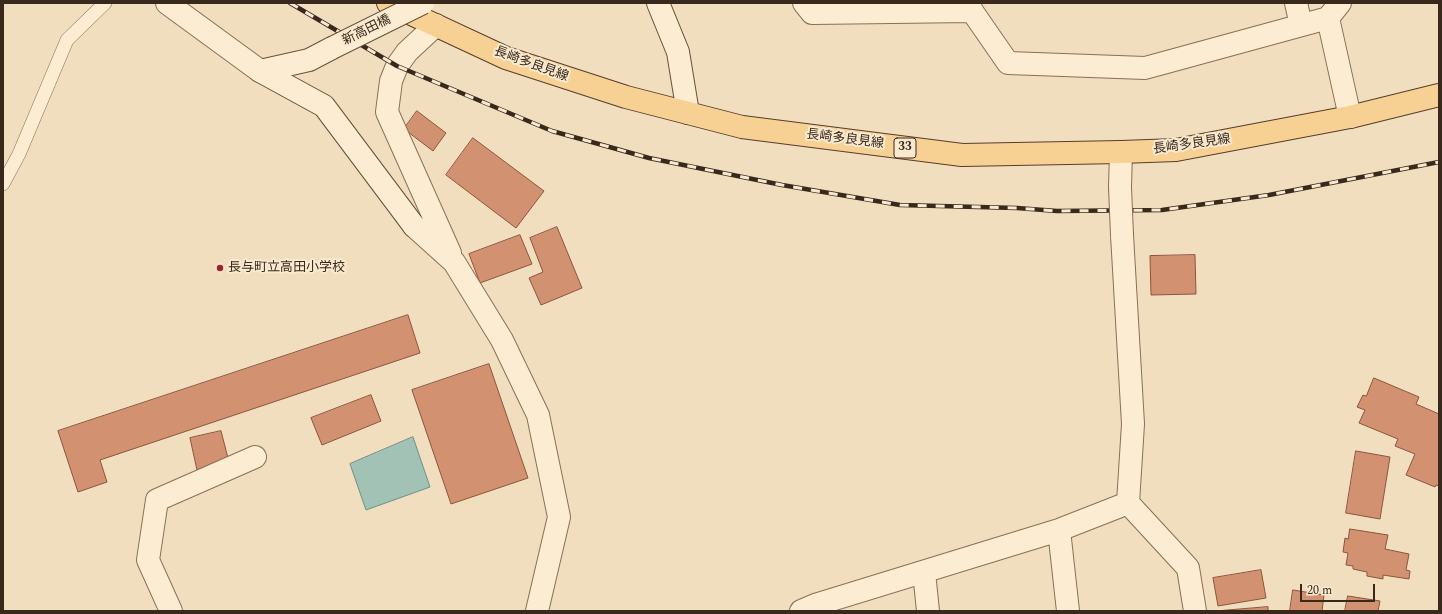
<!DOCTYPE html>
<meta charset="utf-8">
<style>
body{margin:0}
#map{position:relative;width:1442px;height:614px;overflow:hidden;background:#f1debf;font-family:Spectral,serif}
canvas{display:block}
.frame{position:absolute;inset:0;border:4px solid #39281c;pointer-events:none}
.scale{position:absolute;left:1300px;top:584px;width:75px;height:18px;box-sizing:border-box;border:2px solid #39281c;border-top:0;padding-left:5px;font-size:12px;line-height:14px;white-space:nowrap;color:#39281c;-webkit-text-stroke:3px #f8e9cf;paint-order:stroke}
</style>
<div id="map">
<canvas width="1442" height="614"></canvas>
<div class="frame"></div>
<div class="scale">20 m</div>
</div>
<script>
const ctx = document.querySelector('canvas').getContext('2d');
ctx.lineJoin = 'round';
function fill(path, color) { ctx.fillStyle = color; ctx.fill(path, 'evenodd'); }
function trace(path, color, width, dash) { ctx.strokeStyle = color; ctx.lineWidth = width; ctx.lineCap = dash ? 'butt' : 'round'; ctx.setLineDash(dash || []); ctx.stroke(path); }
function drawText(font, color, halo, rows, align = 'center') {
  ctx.font = font + ' Spectral,"Noto Sans JP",serif'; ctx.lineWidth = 4; ctx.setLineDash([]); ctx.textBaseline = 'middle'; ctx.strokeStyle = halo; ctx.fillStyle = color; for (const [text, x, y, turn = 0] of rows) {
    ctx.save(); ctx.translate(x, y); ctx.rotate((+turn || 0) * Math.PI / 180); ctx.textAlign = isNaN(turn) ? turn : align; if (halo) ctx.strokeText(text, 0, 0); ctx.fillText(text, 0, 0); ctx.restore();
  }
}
const water = new Path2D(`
 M413,437L430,487L366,510L350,464Z`);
fill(water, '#a2c2b6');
trace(water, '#699184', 1);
const building = new Path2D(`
 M417,111L446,133L433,151L404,129Z
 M473,138L544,191L516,228L446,175Z
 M557,227L582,288L541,305L529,278L543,272L530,238Z
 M520,235L532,264L480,283L469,254Z
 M1195,255L1196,294L1151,295L1150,256Z
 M408,315L420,353L100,460L107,482L78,492L58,431Z
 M489,364L528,478L451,504L412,390Z
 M1374,378L1419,397L1416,404L1439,414V486L1436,485L1435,487L1406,475L1415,454L1395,446L1398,439L1359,423L1365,410L1357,407L1363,395L1366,396Z
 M371,395L381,421L322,445L311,418Z
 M221,431L229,462L197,470L190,438Z
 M1356,451L1390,457L1380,519L1346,513Z
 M1350,529L1388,535L1385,549L1409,554L1406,570L1410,571L1409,579L1383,575V579L1367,576V572L1353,569V566L1346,565L1348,553L1343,552L1345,538L1348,539Z
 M1261,570L1266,598L1218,606L1213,578Z
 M1293,590L1324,595L1322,611H1290Z
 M1348,596L1380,601L1378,611H1345Z
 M1268,607V611H1216Z`);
fill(building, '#d29272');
trace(building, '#8c543a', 1);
const lane = new Path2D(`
 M3,184L19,154L67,40L105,3`);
const street = new Path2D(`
 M167,3L260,71
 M804,3L812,13L972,11
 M969,3L972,11L1008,63L1145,68L1328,18L1340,3
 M1296,3L1301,25
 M1328,18L1350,117
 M436,25L407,52L397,66L391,81L387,112L450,253
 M1120,187L1121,152
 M414,226L454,262L502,340L538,415L559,517L537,611
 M1122,235L1133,424L1128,503L1188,568L1195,611
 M1059,530L1068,611
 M924,572L928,611
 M171,611L148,560L157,500L255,457
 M801,611L815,605L1059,530L1128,503`);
const secondary = new Path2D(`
 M658,3L678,52L688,113
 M332,48L309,60L260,71L324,106L414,226`);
const primary = new Path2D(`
 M388,3L506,58L626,97L742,127L962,155L1121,152L1176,150L1350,117L1439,95`);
trace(lane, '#8b6e56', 14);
trace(street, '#8b6e56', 24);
trace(secondary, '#6c4f39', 24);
trace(primary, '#583c2b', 24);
trace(lane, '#fbecd2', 13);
trace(street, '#fbecd2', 22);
trace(secondary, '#fbecd2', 22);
trace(primary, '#f7d193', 22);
const rail = new Path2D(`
 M290,3L397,66L552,131L649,158L782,185L900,205L1017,208L1057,211L1162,210L1269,195L1439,162`);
trace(rail, '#39281c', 4.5);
trace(rail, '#f8e9cf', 3, [9]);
const streetBridge = new Path2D(`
 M1120,187L1122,235`);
const secondaryBridge = new Path2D(`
 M332,48L423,3`);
trace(streetBridge, '#8b6e56', 24, []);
trace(secondaryBridge, '#6c4f39', 24, []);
trace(streetBridge, '#fbecd2', 22);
trace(secondaryBridge, '#fbecd2', 22);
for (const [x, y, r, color] of [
 [220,268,4,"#9e212c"]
]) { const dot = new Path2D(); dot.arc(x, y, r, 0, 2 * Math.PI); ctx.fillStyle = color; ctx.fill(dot); trace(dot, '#f8e9cf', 1.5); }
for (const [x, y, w] of [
 [905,148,22]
]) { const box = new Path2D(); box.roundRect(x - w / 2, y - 10, w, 20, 3); ctx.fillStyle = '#f8e9cf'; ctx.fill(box); trace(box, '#39281c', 1); }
drawText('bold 12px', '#39281c', null, [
 ["33",905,148]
]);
drawText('13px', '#39281c', '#f8e9cf', [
 ["新高田橋",367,31,-26],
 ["長崎多良見線",531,65,20],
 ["長崎多良見線",845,140,7],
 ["長崎多良見線",1192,145,-8]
]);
drawText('13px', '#39281c', '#f8e9cf', [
 ["長与町立高田小学校",228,268]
], 'left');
</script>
